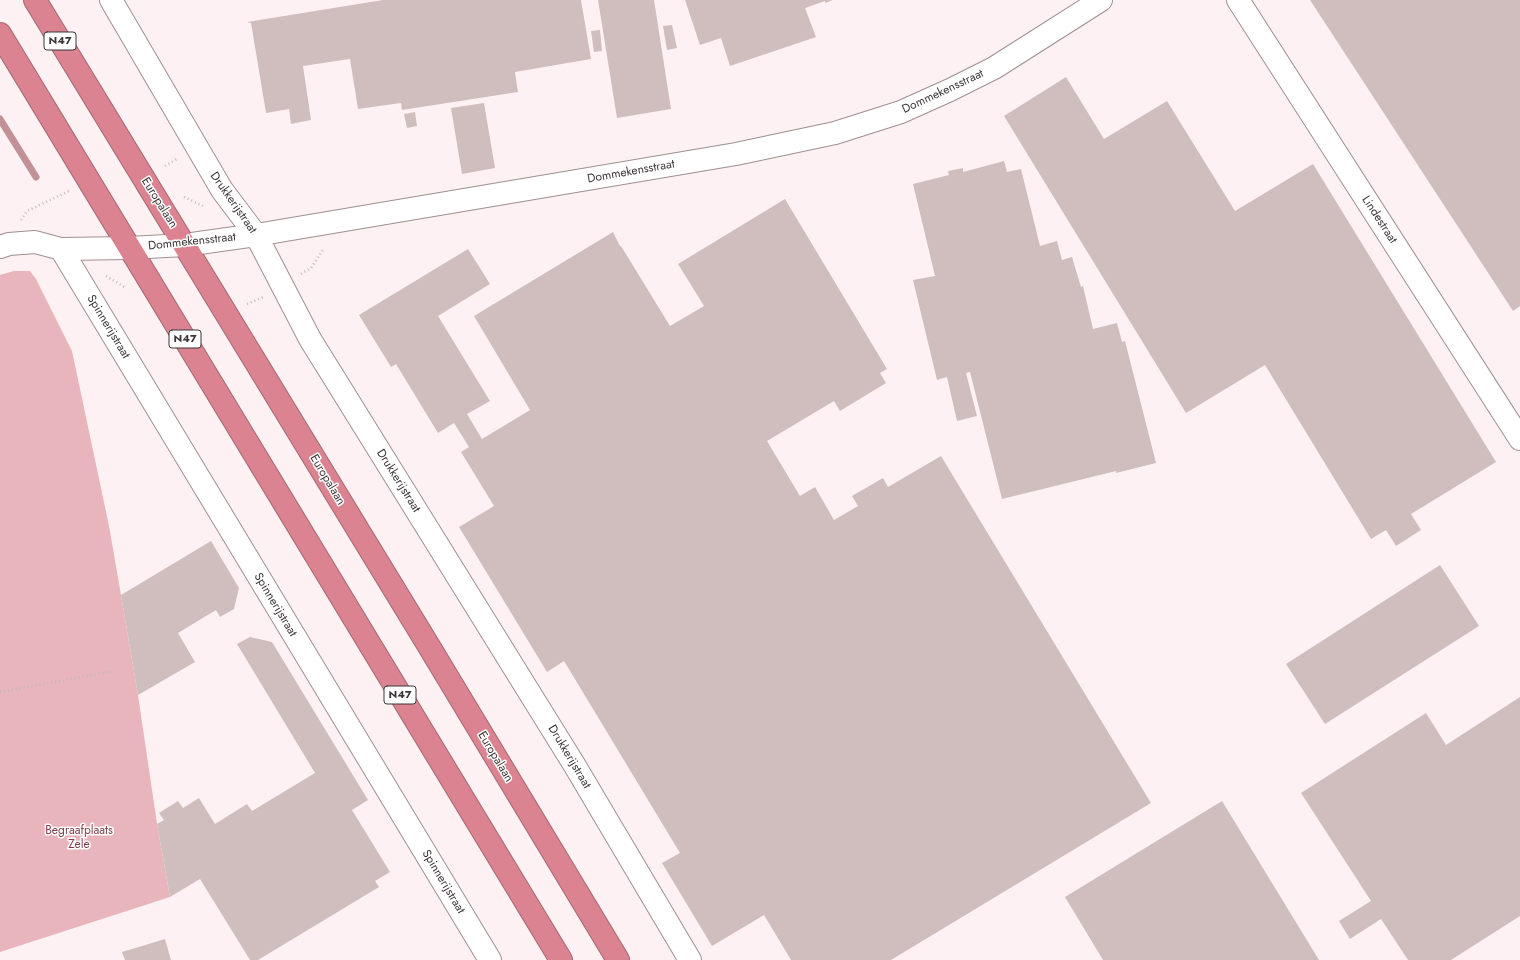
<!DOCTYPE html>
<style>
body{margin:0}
canvas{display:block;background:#fdf1f3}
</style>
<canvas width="1520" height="960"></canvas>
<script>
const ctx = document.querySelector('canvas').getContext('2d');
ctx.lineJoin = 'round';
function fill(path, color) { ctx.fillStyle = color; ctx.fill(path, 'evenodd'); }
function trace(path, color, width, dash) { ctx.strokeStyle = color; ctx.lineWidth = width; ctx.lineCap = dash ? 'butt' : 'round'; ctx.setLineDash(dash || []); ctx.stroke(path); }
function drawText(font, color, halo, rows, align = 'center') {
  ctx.font = font + ' Jost,sans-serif'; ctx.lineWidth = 3; ctx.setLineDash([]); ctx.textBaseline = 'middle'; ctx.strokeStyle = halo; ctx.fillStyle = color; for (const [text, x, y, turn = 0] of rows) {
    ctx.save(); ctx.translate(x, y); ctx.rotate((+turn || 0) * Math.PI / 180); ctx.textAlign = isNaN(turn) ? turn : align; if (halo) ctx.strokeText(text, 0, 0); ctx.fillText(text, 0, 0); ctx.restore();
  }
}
fill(new Path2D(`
 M14,271H30L36,279L72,351L109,526L121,595L138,695L157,824L170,897L0,952V275Z`), '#e8b5bc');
trace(new Path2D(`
 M0,119L36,177`), '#c29097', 7);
fill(new Path2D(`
 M383,0H581L591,59L515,72L518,92L402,110L401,103L358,109L350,59L303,66L311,120L291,124L289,109L266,113L251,23L247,22Z
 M598,0H654L671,109L617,118Z
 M685,0H833L825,3V1L805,8L816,37L730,66L721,38L700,45Z
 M1310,0H1520V306L1513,311Z
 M672,25L677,48L667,50L663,26Z
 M600,30L602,51L594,52L591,31Z
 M1066,77L1104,139L1167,101L1235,211L1313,164L1496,462L1411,514L1421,530L1396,546L1386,530L1371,539L1265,365L1186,413L1004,116Z
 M484,103L495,168L462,174L451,108Z
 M415,112L417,126L407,128L404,114Z
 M1004,161L1007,172L1021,169L1040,246L1057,241L1062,260L1072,257L1081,287L1083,286L1093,329L1117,323L1122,342L1125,341L1156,463L1116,473V471L1002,499L970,372L966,373L977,416L957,421L947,377L937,380L913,280L935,276L913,184L949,175L948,171L963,168V172Z
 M785,199L887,369L880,373L886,383L840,411L834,401L767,441L800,496L815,487L834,520L858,506L852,496L883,478L888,487L941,456L1151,803L891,960H791L764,915L712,946L662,863L680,853L564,661L547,672L459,527L494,506L461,452L469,447L454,423L438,433L396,364L391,367L359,315L468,249L490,284L438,316L490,401L467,414L482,439L530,410L474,316L613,232L620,246H621L670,326L704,306L678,264Z
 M211,541L239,588L234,609L220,617L216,610L178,633L195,662L138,695L121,595Z
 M1440,565L1479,626L1325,724L1286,664Z
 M250,637L272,642L368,800L352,810L390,872L375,881L379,887L258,960H250L200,879L170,897L157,824L164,820L159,813L178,801L183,808L199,798L215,824L247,804L252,811L315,773L237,644Z
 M1520,697V916L1451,960H1408L1381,919L1350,939L1339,921L1371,901L1301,793L1426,713L1446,745Z
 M1222,801L1319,960H1103L1065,897Z
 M165,939L171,960H125L122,952Z`), '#d0bebf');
const minor = new Path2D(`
 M111,0L222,190L256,235L310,339L575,766L690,960
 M1238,0L1520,439
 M0,247L9,244L35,242L61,249L129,248L185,245L256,235L736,154L835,133L901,112L950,90L994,68L1101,0
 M61,249L490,960`);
const highway = new Path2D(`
 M35,0L430,648L618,960
 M0,34L561,960`);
trace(minor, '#a08f91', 24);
trace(highway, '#a36871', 24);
trace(new Path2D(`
 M165,166L177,159
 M184,197L203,206
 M21,220L27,211L69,191
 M301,274L311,268L324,248
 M106,276L126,288
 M247,304L263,297
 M0,692L114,671`), '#c3b8ba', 2.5, [1, 3]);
trace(minor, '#fff', 22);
trace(highway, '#db8391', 22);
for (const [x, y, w] of [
 [60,41,32],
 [185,339,32],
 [400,695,32]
]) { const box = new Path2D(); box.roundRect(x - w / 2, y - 9, w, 18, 3); ctx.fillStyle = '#fff'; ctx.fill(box); trace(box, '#3c3536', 1); }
drawText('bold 11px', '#3c3536', null, [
 ["N47",60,41],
 ["N47",185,339],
 ["N47",400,695]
]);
drawText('12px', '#3c3536', '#fff', [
 ["Dommekensstraat",943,92,-25],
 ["Dommekensstraat",631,172,-10],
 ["Europalaan",159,203,58],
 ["Drukkerijstraat",233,203,55],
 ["Lindestraat",1379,220,57],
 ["Dommekensstraat",192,242,-6],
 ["Spinnerijstraat",108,327,59],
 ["Europalaan",327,480,59],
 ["Drukkerijstraat",398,481,58],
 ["Spinnerijstraat",275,605,59],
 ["Europalaan",495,757,59],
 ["Drukkerijstraat",569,757,59],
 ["Spinnerijstraat",443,882,59]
]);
drawText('12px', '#81404b', '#fff', [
 ["Begraafplaats",79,831],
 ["Zele",79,845]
]);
</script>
